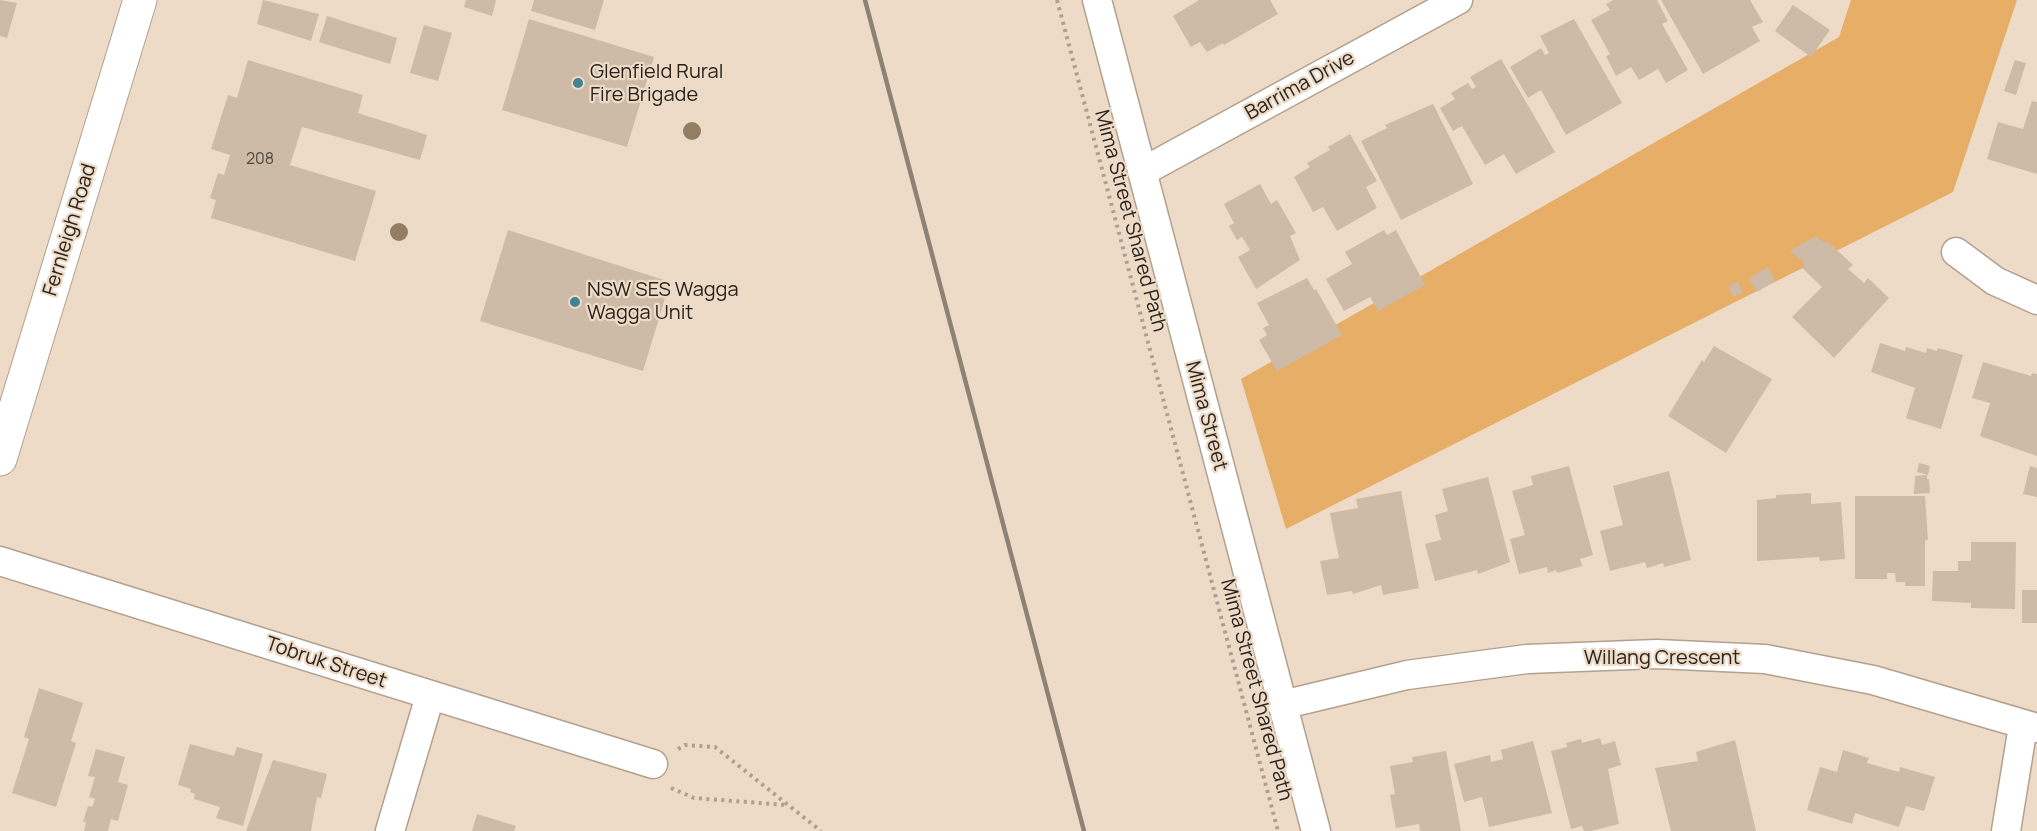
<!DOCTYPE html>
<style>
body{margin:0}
canvas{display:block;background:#eddbc7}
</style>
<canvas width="2037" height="831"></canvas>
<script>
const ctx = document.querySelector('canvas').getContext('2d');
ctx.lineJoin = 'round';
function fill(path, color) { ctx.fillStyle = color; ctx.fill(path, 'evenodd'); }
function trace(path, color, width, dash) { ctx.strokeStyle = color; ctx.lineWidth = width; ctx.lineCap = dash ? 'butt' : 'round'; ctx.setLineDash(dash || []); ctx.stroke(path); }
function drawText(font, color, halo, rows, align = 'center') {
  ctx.font = font + ' Manrope,sans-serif'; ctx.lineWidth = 4.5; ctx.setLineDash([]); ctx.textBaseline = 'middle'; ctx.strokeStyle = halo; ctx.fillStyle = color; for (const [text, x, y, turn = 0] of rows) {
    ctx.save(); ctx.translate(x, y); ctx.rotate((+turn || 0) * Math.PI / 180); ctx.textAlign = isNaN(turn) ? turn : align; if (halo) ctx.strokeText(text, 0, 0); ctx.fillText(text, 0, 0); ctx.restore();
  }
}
fill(new Path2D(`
 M1851,0H2017L1953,192L1286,529L1241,379L1839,37Z`), '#e7ae68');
fill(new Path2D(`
 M0,0L17,3L7,38L0,36Z
 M263,0L319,14L311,41L257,24Z
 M466,0H496L492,16L464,7Z
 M534,0H604L595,30L531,11Z
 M1199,0H1270L1278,14L1224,45L1223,43L1207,52L1200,42L1191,47L1173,16Z
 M1613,0H1657L1668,21L1662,24L1688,70L1666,83L1658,69L1639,80L1631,67L1616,76L1606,56L1610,54L1591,20L1610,10L1606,4Z
 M1661,0H1750L1763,22L1752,27L1760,41L1703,74Z
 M1793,5L1830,30L1811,57L1775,31Z
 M327,16L397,38L390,64L319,42Z
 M529,19L654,57L627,147L502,110Z
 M1574,19L1622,103L1566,135L1541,90L1528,98L1510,67L1541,48L1545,55L1549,53L1540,36Z
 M424,25L452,33L438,81L410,73Z
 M1501,59L1555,152L1516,174L1504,154L1485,165L1462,126L1453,131L1440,108L1455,99L1451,93L1468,83L1472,89L1476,87L1470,77Z
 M248,60L363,95L358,113L427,135L420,160L302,127L290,165L376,191L355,261L211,218L216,200L210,198L218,173L224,175L230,155L211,149L228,95L237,98Z
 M2015,60L2026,63L2016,95L2004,91Z
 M2032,101L2037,102V174L1987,159L1998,122L2023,129Z
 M1433,104L1473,184L1401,220L1361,141L1387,128L1385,125Z
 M1350,134L1377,181L1366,187L1377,208L1337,231L1323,207L1313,212L1294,177L1310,167L1307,163L1330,150L1328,147Z
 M1260,184L1271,204L1277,200L1296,233L1290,236L1300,260L1256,289L1238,257L1250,250L1242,237L1237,240L1229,226L1234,223L1224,204Z
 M508,230L670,282L643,371L480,321Z
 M1384,230L1387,235L1396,230L1425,285L1378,311L1370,297L1344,311L1326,279L1352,264L1345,252Z
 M1816,236L1824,243L1827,241L1853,265L1848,269L1864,283L1868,278L1889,298L1834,358L1792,317L1822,287L1802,268L1805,264L1790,251Z
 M1768,267L1775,281L1757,292L1749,278Z
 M1307,278L1314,290L1316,289L1342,335L1277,371L1259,340L1267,335L1263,328L1269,325L1257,303Z
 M1738,282L1743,292L1733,297L1728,286Z
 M1880,343L1905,351L1906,347L1926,353L1927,348L1937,351L1938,348L1963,355L1941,429L1906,418L1915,388L1871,372Z
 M1714,346L1772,379L1726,453L1668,416L1702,360L1704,362Z
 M1983,362L2031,376L2032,373L2037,374V456L1980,436L1990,403L1972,398Z
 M1919,463L1930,466L1928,475L1917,472Z
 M1569,466L1593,555L1580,559L1582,566L1557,573L1556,570L1548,573L1547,567L1519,574L1510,539L1525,535L1512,491L1533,485L1531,476Z
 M2030,466L2037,468V497L2023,494Z
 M1669,471L1691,560L1664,567L1663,563L1647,568L1645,562L1610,571L1600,531L1623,525L1613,486Z
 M1927,475V479H1929L1930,493L1914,494L1915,476Z
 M1488,477L1510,562L1478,574L1477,570L1435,581L1425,544L1441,540L1435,515L1448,511L1442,489Z
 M1401,491L1419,588L1383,595L1381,585L1353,594L1352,591L1327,595L1320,561L1339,558L1330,513L1358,508L1356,499Z
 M1811,493V504L1841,502L1845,559L1820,561L1819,557L1757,561V500L1776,498V495Z
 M1855,496H1925L1928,540H1925V586H1905V582H1896L1895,573H1887V579H1855Z
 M1971,542H2016L2015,609L1971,608V603L1932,601L1933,571H1958V561H1971Z
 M2022,590H2037V623H2022Z
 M39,688L83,703L71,741L76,743L56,807L12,793L29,739L24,737Z
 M1600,738L1602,745L1615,741L1621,765L1608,769L1619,824L1591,831H1584L1582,826L1571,829L1551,751L1567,747L1566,743L1581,739L1582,743Z
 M1735,740L1756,831H1671L1655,768L1698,761L1696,752Z
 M1533,741L1552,813L1489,827L1482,797L1464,802L1454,764L1490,755L1491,762L1503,759L1501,750Z
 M190,744L234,756L237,747L263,754L243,826L216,818L220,807L194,799L195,794L190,792L191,789L178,785Z
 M96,749L125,757L118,782L128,785L118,821L111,819L108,831H84L86,822H83L88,806L92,807L95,799L89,797L95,777L88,776Z
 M1843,750L1869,758L1867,763L1899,772L1900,767L1935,777L1924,811L1906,806L1899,827L1855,813L1852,824L1807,810L1820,767L1837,772Z
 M1446,751L1461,831H1420L1419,824L1396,828L1390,795L1395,794L1390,766L1413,762L1412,757Z
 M273,760L327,774L321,798L317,797L311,831H246Z
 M477,814L516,826L514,831H472Z`), '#cdbba7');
const street = new Path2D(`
 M1097,0L1316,831
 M1142,172L1458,0
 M1956,252L1995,281L2037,300
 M0,561L653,764
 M1282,705L1407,675L1527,659L1657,654L1765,659L1873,680L2037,728
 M390,831L430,696
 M2006,831L2023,726`);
const secondary = new Path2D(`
 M0,459L140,0`);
trace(street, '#b2a18e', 31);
trace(secondary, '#b2a18e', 35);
trace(new Path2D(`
 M1057,0L1278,831
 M678,749L685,745L715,747L821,831
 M671,788L694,798L786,805`), '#ae9f8f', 4, [3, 4.5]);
trace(street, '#fff', 28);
trace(secondary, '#fff', 33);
trace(new Path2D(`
 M865,0L1084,831`), '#8e8274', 4.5);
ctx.fillStyle = '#947e63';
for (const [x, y] of [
 [692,131],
 [399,232]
]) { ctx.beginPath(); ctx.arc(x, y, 9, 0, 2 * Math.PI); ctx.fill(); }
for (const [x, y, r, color] of [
 [578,83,6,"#428296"],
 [575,302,6,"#428296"]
]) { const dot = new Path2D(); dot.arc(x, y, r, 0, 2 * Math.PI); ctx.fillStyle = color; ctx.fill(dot); trace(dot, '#eddbc7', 2); }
drawText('16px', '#53493f', null, [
 ["208",260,160]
]);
drawText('20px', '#2a231c', '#eddbc7', [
 ["Glenfield Rural",590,72],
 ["Fire Brigade",590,95],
 ["NSW SES Wagga",587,290],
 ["Wagga Unit",587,313]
], 'left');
drawText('20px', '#2a231c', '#eddbc7', [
 ["Barrima Drive",1300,86,-29],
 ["Mima Street Shared Path",1130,221,75],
 ["Fernleigh Road",70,230,-73],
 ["Mima Street",1206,416,75],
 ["Willang Crescent",1662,658],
 ["Tobruk Street",326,663,18],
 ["Mima Street Shared Path",1256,690,75]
]);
</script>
